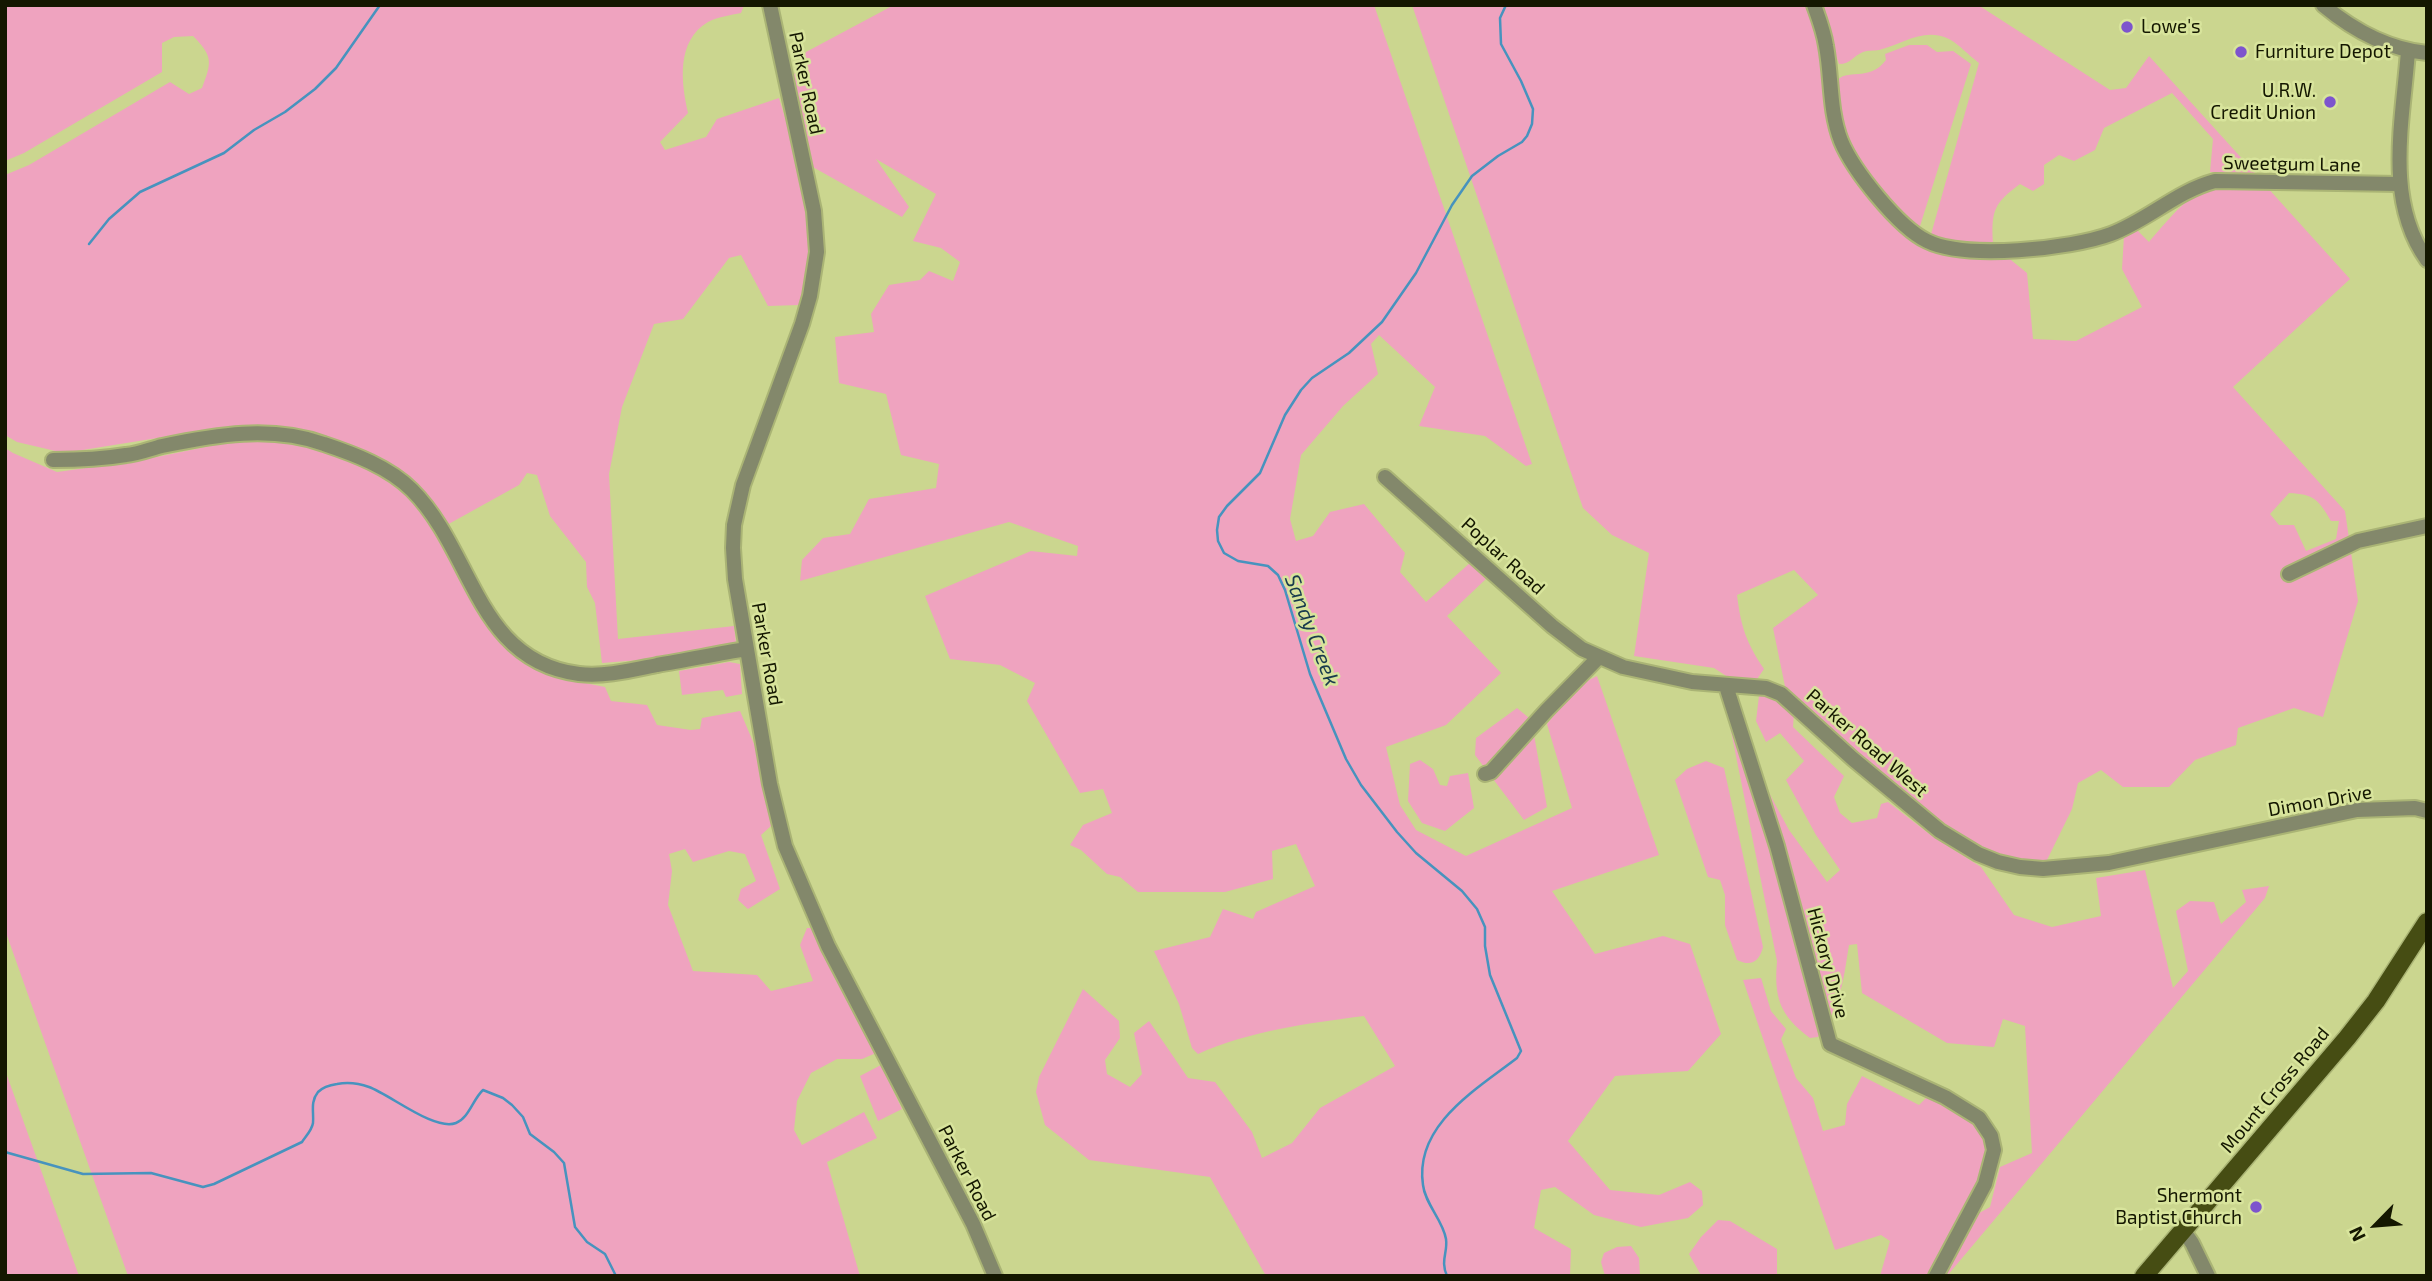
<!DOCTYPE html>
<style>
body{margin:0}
#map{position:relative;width:2432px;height:1281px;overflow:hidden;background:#cbd68f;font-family:"Exo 2",sans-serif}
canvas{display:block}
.frame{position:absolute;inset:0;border:7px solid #141700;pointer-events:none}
.north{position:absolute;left:2341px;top:1190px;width:70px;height:70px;-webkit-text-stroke:5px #d8e49c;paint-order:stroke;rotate:245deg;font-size:19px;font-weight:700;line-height:28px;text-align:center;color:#141700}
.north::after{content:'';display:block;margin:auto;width:24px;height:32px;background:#141700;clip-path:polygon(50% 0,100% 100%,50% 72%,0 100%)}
</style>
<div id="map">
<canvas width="2432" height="1281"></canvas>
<div class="frame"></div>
<div class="north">N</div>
</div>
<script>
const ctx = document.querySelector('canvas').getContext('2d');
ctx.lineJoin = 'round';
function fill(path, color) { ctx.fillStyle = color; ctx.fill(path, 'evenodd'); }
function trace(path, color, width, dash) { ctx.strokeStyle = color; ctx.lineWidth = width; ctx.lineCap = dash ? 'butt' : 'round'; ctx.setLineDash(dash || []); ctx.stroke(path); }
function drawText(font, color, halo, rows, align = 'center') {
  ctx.font = font + ' "Exo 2",sans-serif'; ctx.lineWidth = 5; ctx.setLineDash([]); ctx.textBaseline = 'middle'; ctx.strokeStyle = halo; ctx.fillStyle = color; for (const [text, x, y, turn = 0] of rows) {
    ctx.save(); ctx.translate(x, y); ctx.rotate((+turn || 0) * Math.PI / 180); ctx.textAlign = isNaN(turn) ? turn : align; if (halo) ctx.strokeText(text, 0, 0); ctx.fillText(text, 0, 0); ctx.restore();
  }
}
fill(new Path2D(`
 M5,5H744L741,13C731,15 717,17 708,22C676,41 681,82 688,113L660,142L665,150L706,137L717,119L779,98C795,150 813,208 808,263C807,277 802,292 799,305L768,306L741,255L729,258L683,319L654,324L622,407L609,474L618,639L734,626L736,643L677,657L602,663L595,603L587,587L586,562L550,516L537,475L527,473L519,485L445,526L420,491L321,436L272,427H226L64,453L17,442L5,435V175L29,165L170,82L189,94L202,88C212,62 213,56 193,36L174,37L162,43V72L24,153L5,161Z
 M894,5H1374L1532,464L1526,466L1485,436L1419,426L1435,387L1379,335L1371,344L1378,374L1343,406L1301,455L1290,519L1296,541L1313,536L1330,512L1364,504L1405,553L1400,572L1426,602L1471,562L1488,577L1447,616L1501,673L1446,725L1386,747L1400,805L1416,830L1466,856L1572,808L1547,724L1579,685L1597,676L1659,855L1552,891L1595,954L1663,936L1690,944L1721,1034L1688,1071L1615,1076L1568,1141L1610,1190L1659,1195L1690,1182L1702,1191L1703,1205L1688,1218L1641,1227L1594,1215L1555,1187L1541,1190L1534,1228L1571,1249L1570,1276H1266L1210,1177L1089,1160L1045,1125L1036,1092L1039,1077L1083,989L1119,1021L1120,1038L1105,1060L1107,1074L1130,1087L1142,1074L1134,1033L1149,1021L1188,1078L1215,1082L1252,1132L1262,1158L1292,1143L1320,1108L1395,1066L1364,1016C1309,1023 1249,1031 1198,1054L1192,1048L1179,1004L1154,951L1210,937L1223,909L1253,919L1256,912L1315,886L1296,844L1272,851L1273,879L1225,892H1138L1120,877L1107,874L1081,850L1070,845L1083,825L1112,813L1103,789L1080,793L1027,701L1035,683L1000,665L950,659L925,596L1031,551L1077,556L1078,546L1009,522L800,581L802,560L823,538L850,534L869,499L936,488L939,464L901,455L886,394L839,383L835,337L874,332L871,314L889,285L920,280L929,271L953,281L960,262L941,248L913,241L936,194L876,159L909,207L902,217L811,166L790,83L806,52Z
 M1412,5H1807L1822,41L1831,121L1917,243L1958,257L2006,256L2027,273L2033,339L2076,341L2142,307L2122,269L2124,236L2137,230L2149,242C2193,191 2196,184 2266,186L2350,279L2233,387L2345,511L2358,601L2323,717L2294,708L2238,728L2236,745L2195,760L2169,787H2123L2101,770L2078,783L2072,809L2046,862L2004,859L1976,848L1937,822L1848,750L1786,691L1773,628L1818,595L1794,570L1737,595C1741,627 1746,642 1764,669L1755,682L1734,681L1714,668L1634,656L1649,553L1612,535L1583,508ZM2289,493C2314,494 2319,500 2331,521H2339L2336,539L2306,551L2294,525H2279L2270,514Z
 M1818,5H1978L2110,90L2126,88L2149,56L2255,173L2210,172L2213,139L2172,93L2104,128L2095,150L2074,161L2059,155L2044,165V184L2033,191L2020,184C1994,203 1991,211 1993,243L1958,244L1930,238L1979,63C1971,57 1956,42 1949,39C1924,27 1903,44 1879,50C1873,51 1868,50 1863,52C1853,56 1851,64 1839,64Z
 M1909,45H1927L1937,52L1953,51L1971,64L1920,226H1912L1878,190L1842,136L1836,82C1846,67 1869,83 1886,60L1885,54Z
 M271,441L338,453L349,462L374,472L416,502L439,531L481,614L501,641L520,658L547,671L585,683L605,687L611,701L647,705L657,725L691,730L700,729L702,718L740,711L757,751L771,826L761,835L780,889L748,909L738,900L741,889L756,881L745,854L729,851L693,862L685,849L669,854L672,871L668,905L693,971L757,975L771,991L813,981L800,945L807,928H813L876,1053L862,1059H837L811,1073L797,1101L794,1130L802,1145L864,1112L877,1138L827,1162L860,1276H128L5,930V448L13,453L57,472L137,461L230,442Z
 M729,662L740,664L742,694L726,697L723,690L682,695L679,671Z
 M1759,696L1778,697L1794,712L1793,727L1844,776L1834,797L1840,813L1852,823L1877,818L1881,804L1888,802L1932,836L1981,867L2014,915L2052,927L2101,916L2096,878L2145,870L2173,988L2188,971L2176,911L2190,901L2214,902L2221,924L2246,902L2242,890L2269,886L2265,898L1947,1276H1941L1974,1216L1990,1207L2000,1167L2032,1153L2025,1026L2003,1019L1994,1047L1947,1043L1862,993L1857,944L1849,945C1843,982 1841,1006 1818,1037L1810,1038C1779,1015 1774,997 1777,961L1725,701L1738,700L1760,776L1789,830L1827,882L1840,870L1816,835L1786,780L1804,761L1780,733L1766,742L1756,721Z
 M1517,708L1529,718L1534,735L1547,807L1524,820L1475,755L1476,738Z
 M1420,760L1433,769L1440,785L1447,786L1450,776L1468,773L1474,808L1445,831L1422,823L1408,801L1410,764Z
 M1706,761L1724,768L1763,947C1759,962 1751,967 1737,960L1725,925V895L1720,880L1708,877L1675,780L1687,769Z
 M1761,978L1771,1011L1786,1029L1781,1039L1796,1078L1813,1098L1823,1131L1845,1125L1847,1104L1862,1076L1919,1105L1926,1098C1957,1102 1973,1114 1989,1140L1984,1180L1930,1276H1880L1890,1241L1881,1235L1835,1250L1743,980Z
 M881,1065L902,1109L878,1121L860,1076Z
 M5,1070L79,1276H5Z
 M1718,1220L1730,1221L1777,1249V1276L1701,1275L1689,1254L1701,1237Z
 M1631,1246L1639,1258L1640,1276H1605L1601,1262L1604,1253L1617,1247Z`), '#efa3bf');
trace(new Path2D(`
 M89,244L109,219L140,192L224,153L254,130L285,112L315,89L336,68L380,5
 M5,1152L83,1174L151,1173L203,1187L214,1184L302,1142C306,1136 312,1130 313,1123C314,1112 310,1102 318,1092C323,1087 330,1085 337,1084C348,1082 358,1083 369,1087C391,1095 434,1131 456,1123C469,1118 473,1099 483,1090L503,1098L512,1105L523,1117L530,1134L554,1152L564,1163L575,1227L587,1242L605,1254L616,1276
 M1447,1276C1440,1260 1448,1253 1446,1239C1443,1220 1425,1204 1423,1185C1414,1125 1477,1089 1517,1058L1521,1051L1490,975L1485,946V927L1477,909L1462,891L1416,853L1397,832L1361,785L1346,759L1310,674L1285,590L1278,575L1268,566L1238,561L1224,553L1218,541L1217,530L1219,517L1227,506L1260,473L1285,415L1301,390L1312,378L1349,353L1382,322L1416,273L1452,205L1472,176L1498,156L1522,142L1527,136L1532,124L1533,109L1521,81L1501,44L1500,18L1506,5`), '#4793be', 2.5);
const minor = new Path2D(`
 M770,5L814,211L817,252L810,296L802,324L743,485L734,525L733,548L735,579L770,784L785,846L828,946L973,1224L995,1276
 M1814,5C1819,19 1824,32 1826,46C1832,78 1829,110 1841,141C1853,170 1898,227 1927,241C1965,260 2071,249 2111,234C2148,220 2177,191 2215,181L2399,184
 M2323,5C2353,30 2387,49 2427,53
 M2408,51C2403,120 2384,200 2427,260
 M53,460C77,460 102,459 126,455C139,454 150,449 162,446C215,435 271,425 324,444C354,454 389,467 412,490C474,552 476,661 579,674C605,677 632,670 657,665C687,660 716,654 746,649
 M1385,477L1552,626L1582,649L1623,667L1692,682L1766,688L1781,694L1853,759L1940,831L1978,854L1998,862L2020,867L2043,869L2109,863L2357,810L2415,808L2427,811
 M2289,574L2358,541L2427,526
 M1726,686L1777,846L1830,1044L1945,1097L1979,1118L1991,1136L1994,1150L1985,1184L1936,1276
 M1485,774L1491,772L1546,711L1598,658
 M2183,1230L2192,1243L2208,1276`);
const major = new Path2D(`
 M2144,1276L2347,1038L2376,1001L2427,922`);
trace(minor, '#aab475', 18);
trace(major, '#aab475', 21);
trace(minor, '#83886b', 14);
trace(major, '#464d13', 18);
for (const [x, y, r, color] of [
 [2127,27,7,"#7d54cd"],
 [2241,52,7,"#7d54cd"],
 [2330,102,7,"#7d54cd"],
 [2256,1207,7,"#7d54cd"]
]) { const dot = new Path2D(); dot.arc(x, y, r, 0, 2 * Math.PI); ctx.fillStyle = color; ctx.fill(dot); trace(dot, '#d8e49c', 2.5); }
drawText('19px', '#141700', '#d8e49c', [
 ["Lowe's",2141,27],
 ["Furniture Depot",2255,52],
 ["U.R.W.",2316,91,"right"],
 ["Credit Union",2316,113,"right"],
 ["Shermont",2242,1196,"right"],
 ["Baptist Church",2242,1218,"right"]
], 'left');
drawText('19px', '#141700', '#d8e49c', [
 ["Parker Road",806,83,78],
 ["Sweetgum Lane",2292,164,1],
 ["Poplar Road",1503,556,42],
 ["Parker Road",767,654,80],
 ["Parker Road West",1867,743,41],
 ["Dimon Drive",2320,801,-10],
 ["Hickory Drive",1828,963,75],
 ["Mount Cross Road",2275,1090,-50],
 ["Parker Road",967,1173,63]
]);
drawText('italic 21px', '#193a4d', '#d8e49c', [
 ["Sandy Creek",1312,630,69]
]);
</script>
